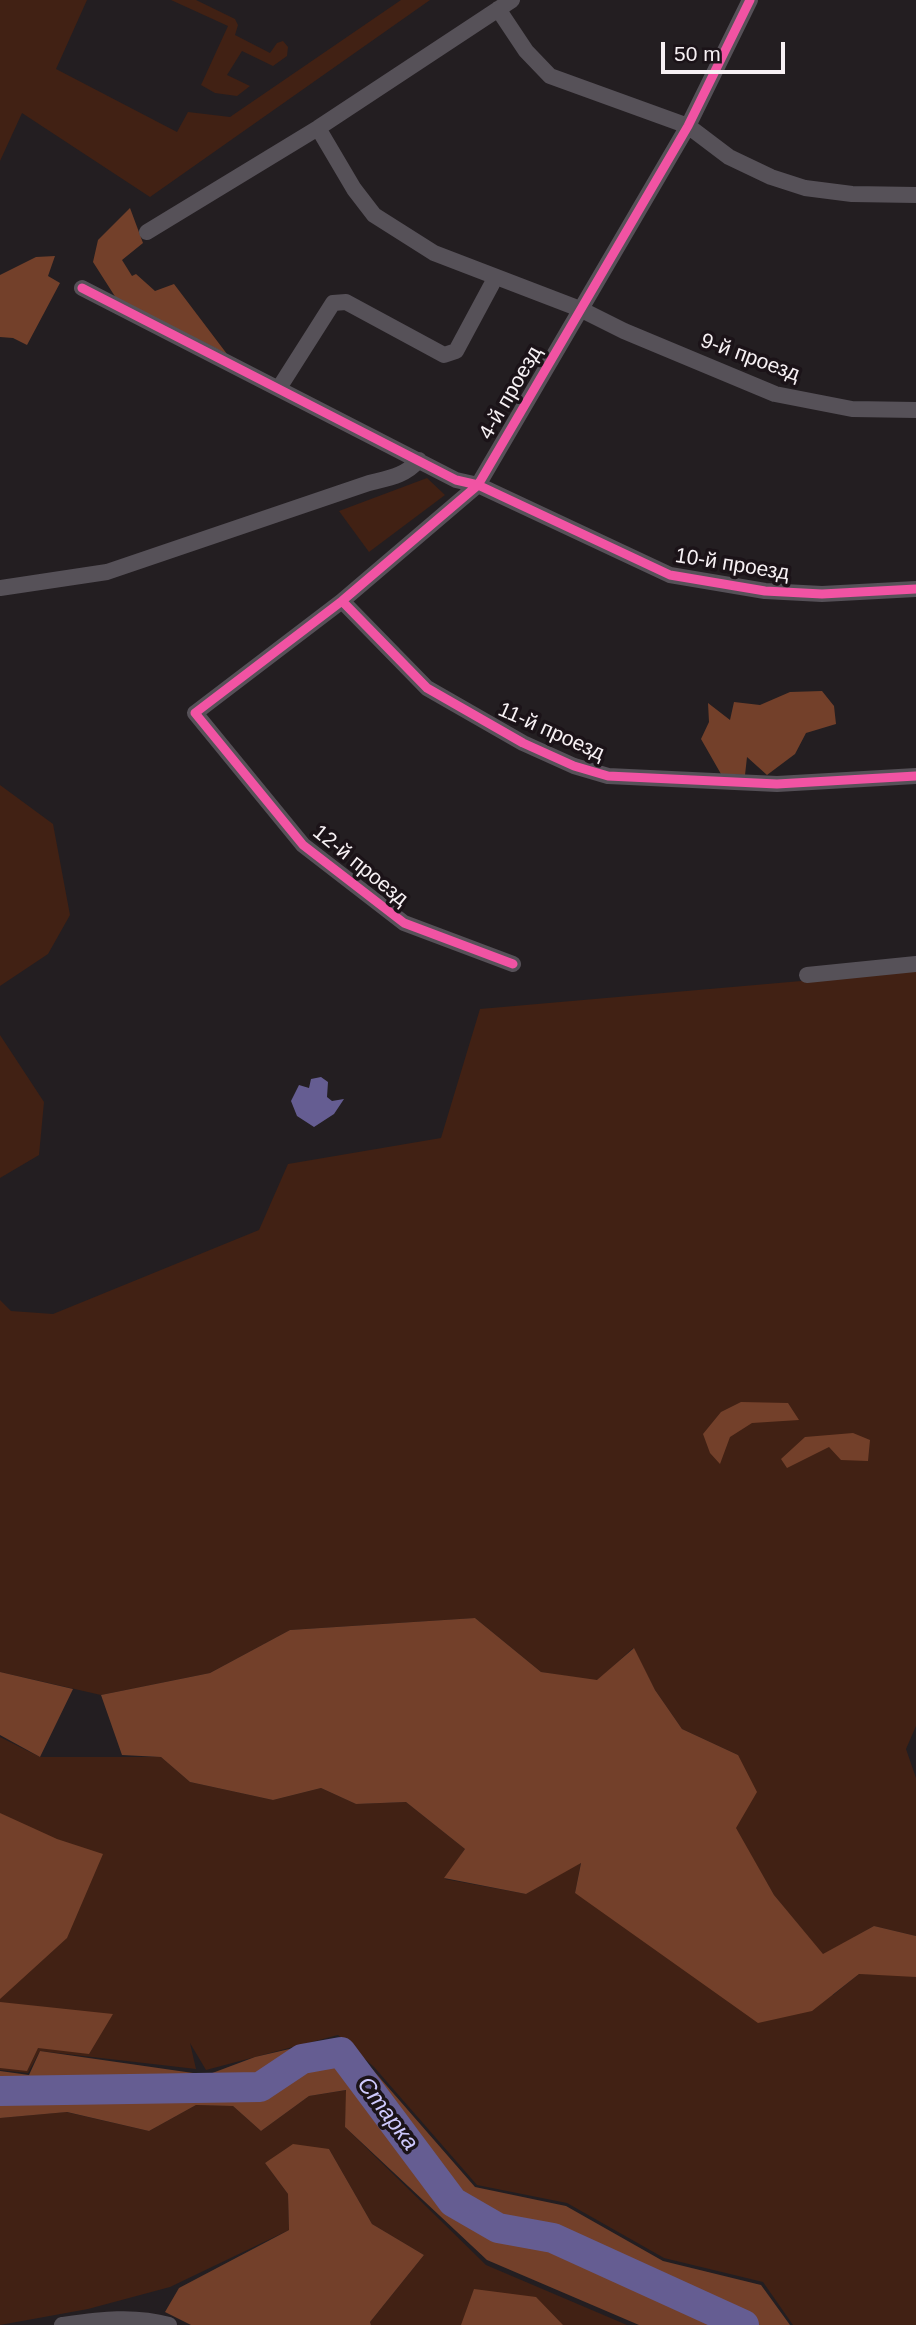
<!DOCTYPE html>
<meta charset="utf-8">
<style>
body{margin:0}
#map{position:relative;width:916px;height:2325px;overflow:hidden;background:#231e21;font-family:Helvetica,sans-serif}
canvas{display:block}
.scale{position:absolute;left:661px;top:42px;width:124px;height:32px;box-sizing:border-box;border:4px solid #f7f1f4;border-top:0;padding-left:9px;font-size:21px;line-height:24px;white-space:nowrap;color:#f7f1f4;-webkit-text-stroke:5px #1b1318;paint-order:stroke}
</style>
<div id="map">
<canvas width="916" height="2325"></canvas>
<div class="scale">50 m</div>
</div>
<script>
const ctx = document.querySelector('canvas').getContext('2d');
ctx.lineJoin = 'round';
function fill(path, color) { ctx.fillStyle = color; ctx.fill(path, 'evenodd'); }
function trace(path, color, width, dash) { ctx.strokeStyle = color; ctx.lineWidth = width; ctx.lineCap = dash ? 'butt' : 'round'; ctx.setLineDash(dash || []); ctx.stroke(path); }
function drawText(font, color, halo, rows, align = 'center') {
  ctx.font = font + ' Helvetica,sans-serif'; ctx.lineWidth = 7; ctx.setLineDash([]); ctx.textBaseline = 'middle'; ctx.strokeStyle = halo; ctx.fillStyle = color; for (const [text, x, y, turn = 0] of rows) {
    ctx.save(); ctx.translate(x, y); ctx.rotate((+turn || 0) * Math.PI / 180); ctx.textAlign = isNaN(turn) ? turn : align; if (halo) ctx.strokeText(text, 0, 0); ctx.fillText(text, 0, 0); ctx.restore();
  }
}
fill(new Path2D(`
 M0,0H87L56,69L177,132L188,112L230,117L401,0H430L150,197L22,113L0,161Z
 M171,0H196L235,19L238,25L235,35L270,53L277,43L283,41L288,47L287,56L273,66L242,51L227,75L250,86L237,96L215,93L201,85L228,26Z
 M427,478L445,495L369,552L339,511Z
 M0,785L53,824L70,915L48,954L0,986Z
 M916,971V1726L906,1749L916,1778V1936L874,1926L823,1955L774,1895L735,1828L738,1755L682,1729L655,1690L633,1648L597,1681L541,1672L475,1618L290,1630L210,1673L101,1695L0,1672V1300L11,1311L53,1314L259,1230L288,1164L441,1138L480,1009Z
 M0,1035L44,1102L39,1155L0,1178Z
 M0,1737L40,1757H161L190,1782L273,1800L321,1788L356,1804L406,1802L465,1849L445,1879L526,1894L581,1862L575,1893L593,1904L833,1995L859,1974L912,1975L916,1977V2325H793L763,2282L664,2258L567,2203L477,2185L374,2067L338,2035L206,2070L190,2043L196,2069L40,2051L28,2073L0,2070Z
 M347,2090L345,2127L486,2265L627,2325H371L370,2322L424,2255L372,2224L329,2149L265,2163L288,2194L289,2230L170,2287L88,2309L0,2325V2118L66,2112L149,2131L196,2105L233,2106L261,2131L309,2096Z`), '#412114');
fill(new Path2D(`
 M130,208L143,243L122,260L132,276L136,274L155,291L174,284L227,354L116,298L93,262L98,240Z
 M55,256L48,276L60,283L27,345L13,338L0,337V275L36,257Z
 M822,691L834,706L836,724L806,733L795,754L767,775L747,757L745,775L721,774L701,739L709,722L708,703L730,720L734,702L760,705L790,692Z
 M741,1402L788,1403L799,1420L752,1423L730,1437L720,1464L710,1453L703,1434L721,1412Z
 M853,1433L870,1440L868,1461L841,1460L829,1447L787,1468L781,1459L805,1437Z
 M475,1618L541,1672L597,1680L634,1648L655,1690L682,1729L738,1755L757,1792L736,1828L774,1895L823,1954L874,1926L916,1936V1977L859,1974L812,2011L758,2023L575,1893L581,1863L526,1894L444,1878L465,1849L406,1802L356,1804L321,1788L273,1800L190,1782L161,1757L122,1755L101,1695L210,1673L290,1630Z
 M0,1672L73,1689L40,1757L0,1735Z
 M0,1813L57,1839L103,1854L67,1938L0,1999Z
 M0,2002L113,2014L89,2054L38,2048L27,2071L0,2068Z
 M337,2038L373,2070L475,2187L566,2206L663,2261L761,2285L790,2325H639L487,2260L345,2127L346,2090L309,2096L261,2131L233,2106L196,2105L149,2131L67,2112L0,2118V2071L29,2075L40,2051L207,2075L255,2057Z
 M293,2144L329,2149L372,2224L424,2255L370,2322L371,2325H191L165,2312L179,2288L289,2230L288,2194L265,2163Z
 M474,2289L536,2297L563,2325H461Z`), '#73402a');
fill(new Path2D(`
 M321,1077L328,1082L327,1097L332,1101L344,1099L334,1114L314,1127L297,1116L291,1101L299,1085L309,1088L311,1079Z`), '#655d92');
trace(new Path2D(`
 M0,2091L260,2087L302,2059L341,2052L453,2202L498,2228L553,2238L744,2325`), '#655d92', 30);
trace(new Path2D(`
 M498,9L526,51L550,76L688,126L729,157L771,177L805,188L852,194L916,195
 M318,128L354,189L374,215L434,253L580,309L624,331L775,394L852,409L916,410
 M147,232L318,128L512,0
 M82,288L456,480L478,485L670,575L765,591L822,594L916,589
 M279,388L333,303L346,302L444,355L456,351L492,284
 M0,588L107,572L369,483C389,478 405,476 419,460
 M342,601L427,688L523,743L574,766L608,776L777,784L916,776
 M513,964L404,923L303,845L195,713L342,601L478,485L688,126L750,0
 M807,975L916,964
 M62,2325C99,2320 133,2315 169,2325`), '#565158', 16);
trace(new Path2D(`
 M82,288L456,480L478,485L670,575L765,591L822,594L916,589
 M342,601L427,688L523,743L574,766L608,776L777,784L916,776
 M513,964L404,923L303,845L195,713L342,601L478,485L688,126L750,0`), '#f153a3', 9);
drawText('21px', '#f7f1f4', '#1b1318', [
 ["9-й проезд",750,358,20],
 ["4-й проезд",511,393,-60],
 ["10-й проезд",732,565,9],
 ["11-й проезд",551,732,24],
 ["12-й проезд",360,866,39]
]);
drawText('italic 23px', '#cec9fd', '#1b1318', [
 ["Старка",387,2114,53]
]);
</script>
